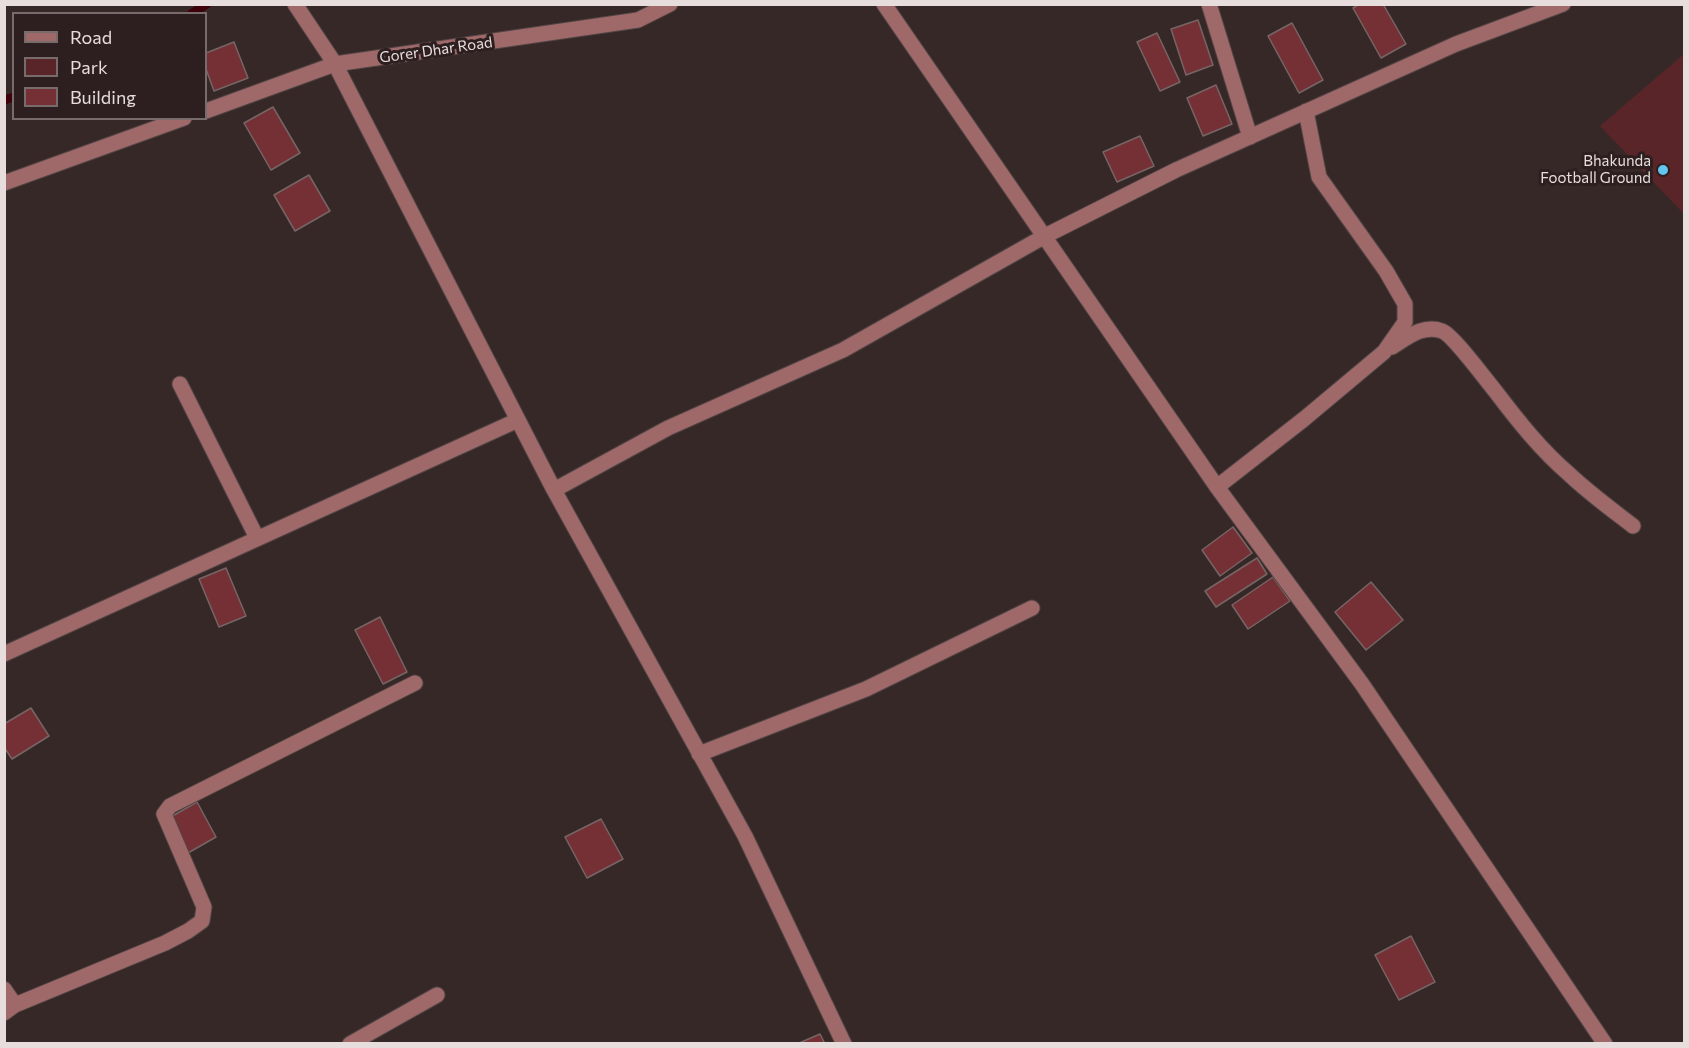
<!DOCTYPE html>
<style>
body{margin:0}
#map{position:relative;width:1689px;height:1048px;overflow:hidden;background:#372828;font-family:Commissioner,sans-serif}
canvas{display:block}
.frame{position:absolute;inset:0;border:6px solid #e7dddc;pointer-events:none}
.legend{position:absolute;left:12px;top:12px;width:195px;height:108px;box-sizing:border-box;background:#2d1f1f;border:2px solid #776b6b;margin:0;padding:8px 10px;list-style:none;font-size:18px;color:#e7dddc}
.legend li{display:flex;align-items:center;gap:12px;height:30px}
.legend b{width:30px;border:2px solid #776b6b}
</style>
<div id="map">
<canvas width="1689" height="1048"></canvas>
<div class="frame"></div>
<ul class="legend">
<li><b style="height:8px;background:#9f696a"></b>Road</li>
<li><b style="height:16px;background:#592528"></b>Park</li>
<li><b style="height:16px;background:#753035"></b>Building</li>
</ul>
</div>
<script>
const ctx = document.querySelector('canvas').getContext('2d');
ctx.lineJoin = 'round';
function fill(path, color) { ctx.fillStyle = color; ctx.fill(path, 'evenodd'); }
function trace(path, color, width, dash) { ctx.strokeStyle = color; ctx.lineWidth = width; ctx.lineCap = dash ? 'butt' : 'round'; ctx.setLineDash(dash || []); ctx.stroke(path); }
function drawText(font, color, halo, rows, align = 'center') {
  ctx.font = font + ' Commissioner,sans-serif'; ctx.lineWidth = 6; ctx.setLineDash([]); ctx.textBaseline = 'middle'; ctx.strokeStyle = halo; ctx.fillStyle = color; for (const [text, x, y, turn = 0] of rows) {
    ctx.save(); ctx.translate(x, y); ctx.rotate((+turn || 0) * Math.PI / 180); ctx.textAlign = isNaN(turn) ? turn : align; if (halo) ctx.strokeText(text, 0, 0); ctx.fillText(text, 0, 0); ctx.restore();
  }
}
fill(new Path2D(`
 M1684,54V214L1600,126Z`), '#592528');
trace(new Path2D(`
 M191,14L207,4
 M4,100L14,97`), '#3e0009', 9);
const building = new Path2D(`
 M1360,4H1383L1406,44L1381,58L1353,8Z
 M1198,20L1213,65L1186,75L1171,29Z
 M1292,23L1323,80L1299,93L1268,36Z
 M1157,33L1180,82L1160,91L1137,42Z
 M234,42L248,78L214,91L206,69V53Z
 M1216,85L1232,124L1203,136L1187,98Z
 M273,107L300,153L271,170L244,123Z
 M1140,136L1154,166L1117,182L1103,152Z
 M309,175L330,211L295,231L274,195Z
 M1233,527L1252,553L1220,576L1202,550Z
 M1257,558L1267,574L1216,607L1205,591Z
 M226,568L246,616L219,627L199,579Z
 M1273,577L1290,601L1248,629L1232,605Z
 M1371,582L1403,620L1366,650L1335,612Z
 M380,617L407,672L383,684L355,630Z
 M31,708L49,736L12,759L4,747V724Z
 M197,802L216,837L188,853L169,818Z
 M601,819L623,859L587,878L565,837Z
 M1411,936L1435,982L1399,1000L1375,955Z
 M820,1034L825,1044H797Z`);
fill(building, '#753035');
trace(building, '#766565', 1.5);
const minor = new Path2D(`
 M295,4L335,64L554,490L745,836L844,1044
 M884,4L1217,487L1362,684L1605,1044
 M1209,4L1250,137
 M206,111L335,64L638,20L670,4
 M4,183L184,118
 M1392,347C1407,338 1422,324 1442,331C1453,335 1486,380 1496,392C1518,421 1541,450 1569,474C1589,493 1611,509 1633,526
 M180,384L257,538
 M1217,487L1304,419L1384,352L1405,322V304L1386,271L1319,177L1306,111
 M554,490L668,428L843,350L1045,236L1176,170L1456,44L1563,4
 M4,654L518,420
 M699,754L866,689L1032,608
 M4,989L15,1005
 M4,1013L15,1005L165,943L188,931L202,921L204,907L164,814L170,806L415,683
 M350,1044L437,995`);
trace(minor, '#534545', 17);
trace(minor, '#9f696a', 15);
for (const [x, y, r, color] of [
 [1663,170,6,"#64c5ee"]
]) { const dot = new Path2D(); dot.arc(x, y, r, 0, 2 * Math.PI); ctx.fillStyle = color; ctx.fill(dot); trace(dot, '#2d1f1f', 2); }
drawText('15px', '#e7dddc', '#2d1f1f', [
 ["Gorer Dhar Road",436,50,-8]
]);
drawText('15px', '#e7dddc', '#2d1f1f', [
 ["Bhakunda",1651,161],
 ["Football Ground",1651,178]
], 'right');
</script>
